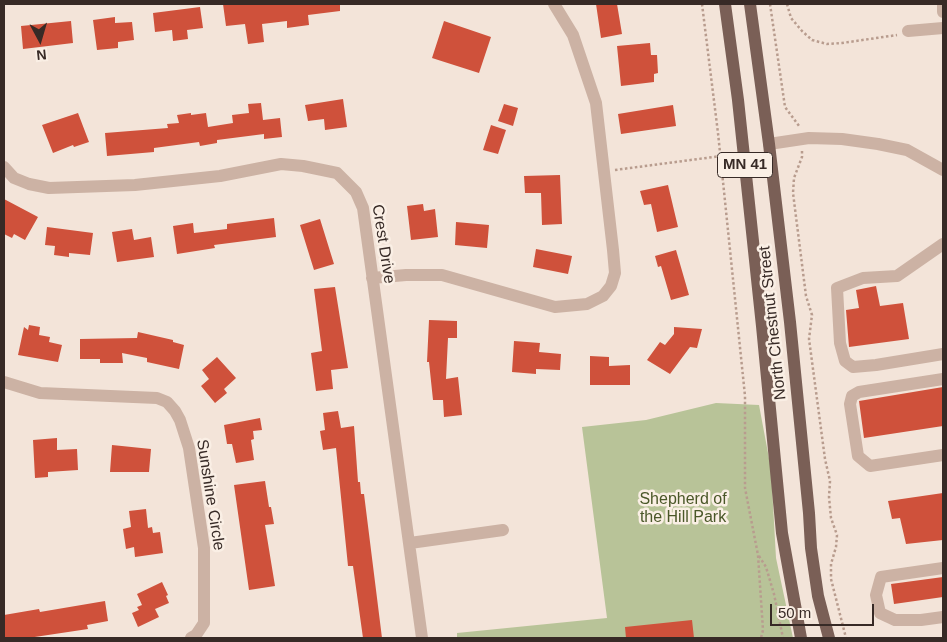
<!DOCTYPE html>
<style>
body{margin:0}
#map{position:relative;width:947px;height:642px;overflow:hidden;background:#f3e4d9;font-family:Arial,sans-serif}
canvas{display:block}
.frame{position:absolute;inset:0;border:5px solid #372a26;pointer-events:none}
.north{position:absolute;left:15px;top:15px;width:50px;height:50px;-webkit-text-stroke:4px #faefe5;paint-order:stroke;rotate:174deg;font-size:14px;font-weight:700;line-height:20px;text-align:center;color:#372a26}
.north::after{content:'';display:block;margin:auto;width:18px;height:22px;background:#372a26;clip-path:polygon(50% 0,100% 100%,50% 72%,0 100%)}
.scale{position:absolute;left:770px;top:604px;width:104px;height:22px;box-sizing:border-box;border:2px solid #372a26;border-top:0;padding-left:6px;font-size:15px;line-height:18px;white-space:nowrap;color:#372a26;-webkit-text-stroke:4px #faefe5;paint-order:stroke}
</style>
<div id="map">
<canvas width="947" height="642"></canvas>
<div class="frame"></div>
<div class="north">N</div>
<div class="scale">50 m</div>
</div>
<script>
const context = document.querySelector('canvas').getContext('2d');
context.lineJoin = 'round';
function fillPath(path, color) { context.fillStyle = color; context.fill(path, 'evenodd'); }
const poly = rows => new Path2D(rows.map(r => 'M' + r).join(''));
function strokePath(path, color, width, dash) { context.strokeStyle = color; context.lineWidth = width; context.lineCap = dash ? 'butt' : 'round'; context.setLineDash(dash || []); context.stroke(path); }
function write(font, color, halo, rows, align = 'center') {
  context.font = font + ' Arial,sans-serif'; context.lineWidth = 5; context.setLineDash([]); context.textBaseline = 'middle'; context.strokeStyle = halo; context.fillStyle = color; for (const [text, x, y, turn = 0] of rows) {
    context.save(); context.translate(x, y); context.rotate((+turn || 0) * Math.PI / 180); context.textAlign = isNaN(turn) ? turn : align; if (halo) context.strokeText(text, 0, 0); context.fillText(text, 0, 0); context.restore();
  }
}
const green = poly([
 [716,403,759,405,771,469,776,558,793,638,457,638,457,633,607,618,582,427,646,420]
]);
const building = poly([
 [223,4,340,4,340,11,308,15,309,25,287,28,287,21,262,24,264,42,248,44,245,24,226,26],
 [596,4,617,4,622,34,601,38],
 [200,7,203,28,187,30,188,39,173,41,172,30,155,32,153,13],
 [115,17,115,23,132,22,134,40,118,42,118,48,97,50,93,20],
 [71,21,73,43,23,49,21,26],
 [444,21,491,37,479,73,432,58],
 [650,43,651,55,657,55,658,73,654,74,654,82,621,86,617,46],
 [343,99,347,127,325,130,324,119,308,121,305,105],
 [261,103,263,120,280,118,282,137,264,139,264,134,217,140,217,143,200,146,199,142,154,148,154,152,107,156,105,133,168,128,167,124,179,123,177,115,191,113,191,115,206,113,208,127,233,123,232,115,249,113,248,104],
 [504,104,518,108,513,126,498,121],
 [673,105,676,126,621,134,618,114],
 [78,113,89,142,74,147,73,145,53,153,42,125],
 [491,125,506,130,498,154,483,150],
 [560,175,562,224,542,225,541,193,525,193,524,176],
 [668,185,678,227,657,232,651,204,644,205,640,191],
 [4,199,38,217,25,240,14,234,12,238,4,234],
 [423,204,424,211,435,209,438,237,411,240,407,206],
 [274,218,276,237,214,245,215,248,177,254,173,226,193,223,194,233,227,229,227,224],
 [320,219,334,264,314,270,300,225],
 [456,222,489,225,487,248,455,245],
 [47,227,93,233,90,255,69,253,69,257,54,255,55,246,45,245],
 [132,229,134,240,151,237,154,257,117,262,112,232],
 [536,249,572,256,568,274,533,267],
 [676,250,689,295,671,300,661,266,658,267,655,256],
 [876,286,880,306,903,303,909,339,849,347,846,310,859,308,856,290],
 [335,287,348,368,331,370,333,389,316,391,311,353,322,351,314,289],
 [429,320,457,321,457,338,448,338,446,379,458,377,462,415,444,417,443,400,433,400,429,362,427,362],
 [29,325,40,327,39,335,50,337,49,342,62,345,58,362,18,355,24,327,28,330],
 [674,327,702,329,697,348,690,347,670,374,647,360,660,342,665,345,674,334],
 [138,332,173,340,173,342,184,345,179,369,147,362,147,358,122,353,123,363,100,363,100,359,80,359,80,339,137,338],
 [514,341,540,343,539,352,561,354,560,370,536,369,536,374,512,372],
 [590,356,609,357,609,366,630,365,630,385,590,385],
 [217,357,236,378,224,389,227,393,215,403,201,386,209,379,202,370],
 [943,387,943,426,864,438,859,401],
 [338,411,341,428,354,426,358,482,360,482,361,494,364,494,382,638,363,638,353,566,348,566,336,448,323,450,320,431,325,430,323,413],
 [260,418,262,430,253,431,254,439,251,440,254,460,236,463,232,444,227,444,224,425],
 [57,438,57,450,77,449,78,470,48,472,48,477,35,478,33,440],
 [112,445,151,449,149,472,110,472],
 [265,481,269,507,271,507,274,524,265,525,275,586,249,590,234,485],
 [943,493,943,540,906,544,900,518,892,519,888,501],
 [146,509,148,528,152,527,153,533,160,532,163,553,135,557,134,547,126,549,123,529,131,527,129,511],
 [943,577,943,597,894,604,891,584],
 [162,582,168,595,166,596,169,603,155,609,159,617,138,627,132,613,139,610,137,607,142,605,137,594],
 [105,601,108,621,87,625,88,629,28,638,4,638,4,615,39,609,40,612],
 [692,620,694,638,626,638,625,627]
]);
const path = poly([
 [702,4,718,133,745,396,745,488,758,555,763,630,761,638],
 [770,4,785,107,799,126],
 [787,4,791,18,802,31,812,40,827,44,842,43,897,35],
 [802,151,802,157,794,178,793,193,806,296,812,315,809,339,825,459,830,481,829,497,831,518,837,535,836,547,831,564,831,579,846,638],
 [615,170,721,156],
 [759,556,766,567,774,594,783,638]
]);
const minor = poly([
 [943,4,943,12],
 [908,31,943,28],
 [769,144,809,138,842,139,878,144,907,150,943,170],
 [4,167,14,178,29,184,49,188,135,185,220,176,281,164,303,166,337,173,356,192,363,208,422,638],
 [943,244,897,276,863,278,837,288,840,343,845,361,853,367,876,365,943,354],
 [372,278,406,275,442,275,555,307,587,304,603,296,611,286,615,273,613,250,596,103,573,35,554,4],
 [943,379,859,392,852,396,850,404,858,456,870,466,943,455],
 [4,382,40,393,157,398,167,402,175,411,180,420,189,448,204,548,204,623,196,635,191,638],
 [410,543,503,530],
 [943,568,881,577,876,595,880,613,895,620,921,620,943,617]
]);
const major = poly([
 [725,4,738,100,762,326,782,533,801,638],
 [750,4,769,144,790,322,809,513,811,548,818,596,829,638]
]);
const shields = [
 [745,165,55]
];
const shieldNames = [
 ["MN 41",745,165]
];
const streetNames = [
 ["Crest Drive",383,244,81],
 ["North Chestnut Street",773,323,-96],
 ["Sunshine Circle",210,495,81]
];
const parkNames = [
 ["Shepherd of",683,500],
 ["the Hill Park",683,518]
];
fillPath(green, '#b8c398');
fillPath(building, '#cf513b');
strokePath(path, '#b89c8e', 2.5, [2.5, 2.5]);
strokePath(minor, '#ccb2a4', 12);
strokePath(major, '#7a5f56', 12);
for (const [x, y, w] of shields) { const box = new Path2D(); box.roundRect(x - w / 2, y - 12.5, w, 25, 4); context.fillStyle = '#faefe5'; context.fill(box); strokePath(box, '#372a26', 1); }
write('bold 15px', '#372a26', null, shieldNames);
write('16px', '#372a26', '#faefe5', streetNames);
write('16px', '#4a5728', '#faefe5', parkNames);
</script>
